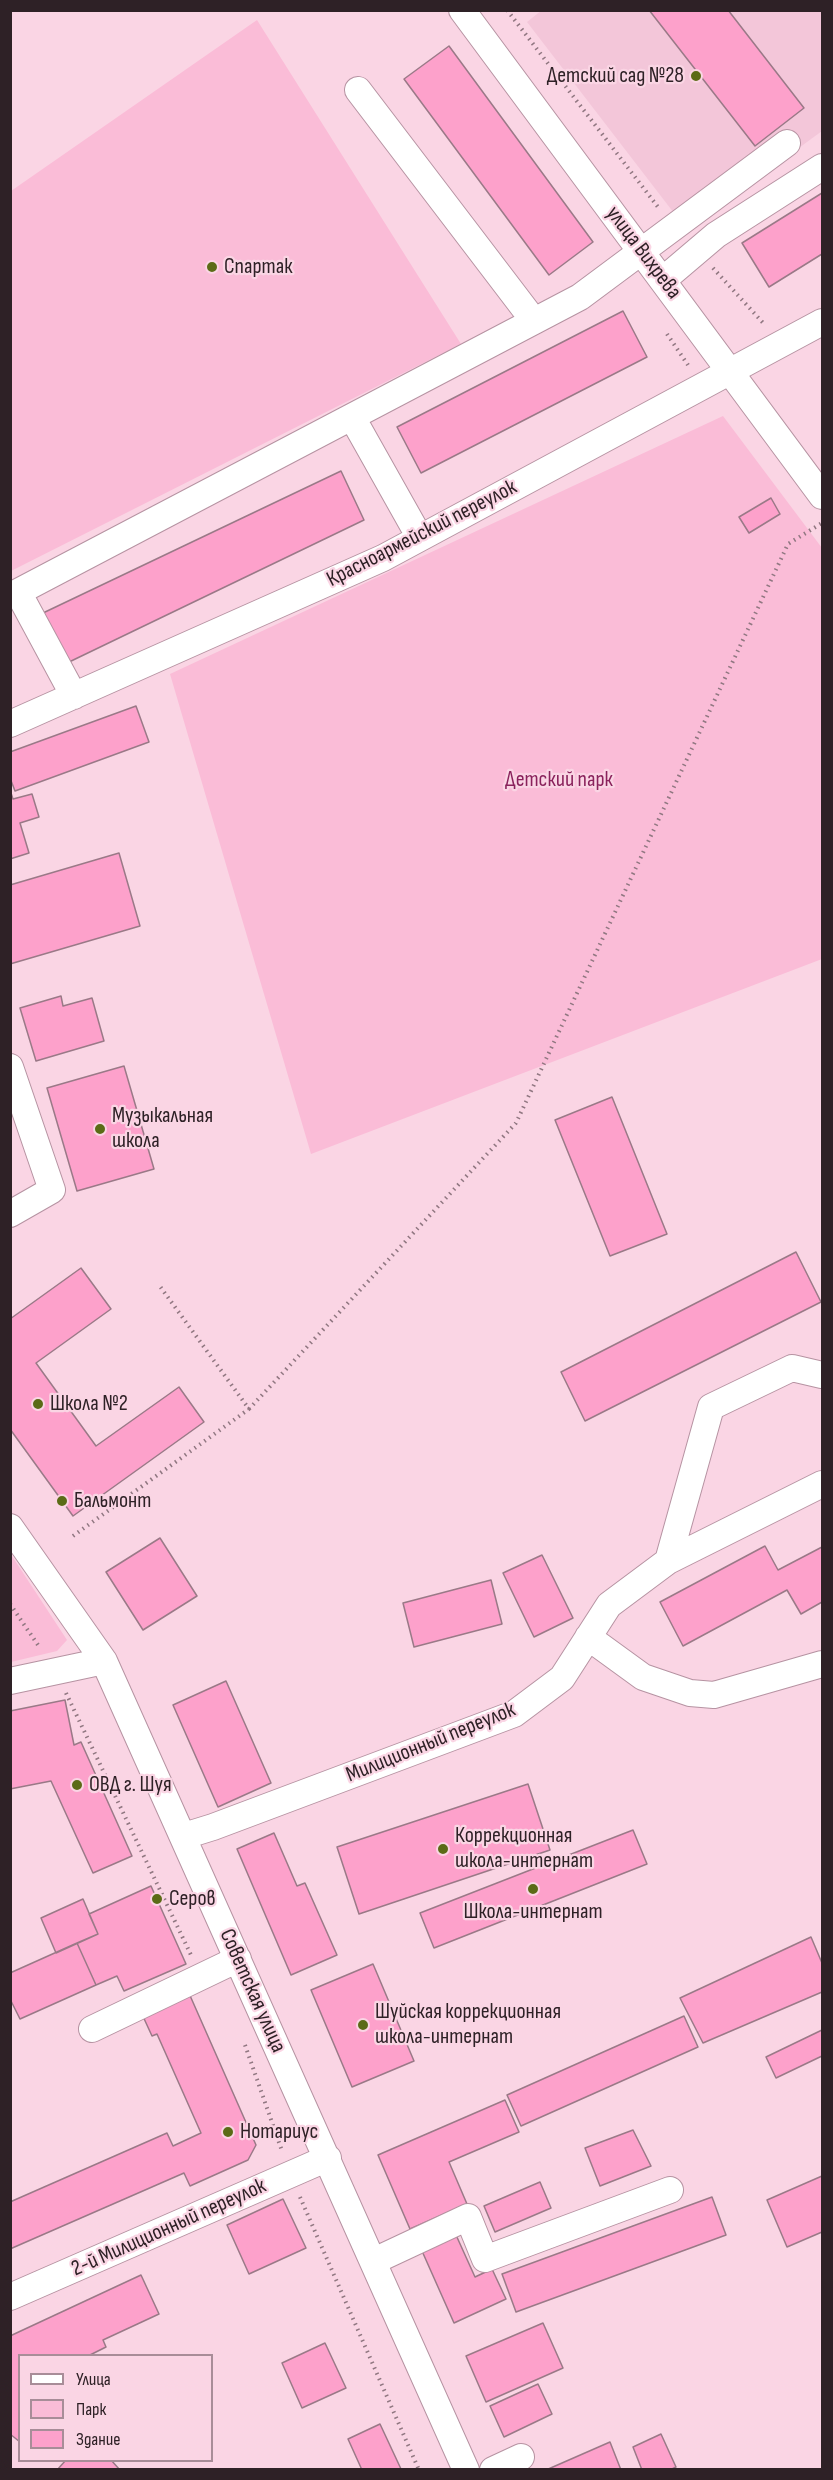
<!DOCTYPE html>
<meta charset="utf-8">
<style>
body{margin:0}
#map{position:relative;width:833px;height:2480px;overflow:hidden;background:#fad5e4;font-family:"Sofia Sans Condensed",sans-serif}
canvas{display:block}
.frame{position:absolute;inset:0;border:12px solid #2e2126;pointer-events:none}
.legend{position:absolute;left:18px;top:2354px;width:195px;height:108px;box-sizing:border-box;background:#fad5e4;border:2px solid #a88d98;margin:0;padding:8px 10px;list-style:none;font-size:18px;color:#2e2126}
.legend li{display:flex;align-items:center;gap:12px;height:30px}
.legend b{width:30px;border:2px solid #a88d98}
</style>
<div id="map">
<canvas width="833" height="2480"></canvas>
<div class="frame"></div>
<ul class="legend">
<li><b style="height:8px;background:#fff"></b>Улица</li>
<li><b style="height:16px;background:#fabcd7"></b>Парк</li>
<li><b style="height:16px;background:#fda1cb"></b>Здание</li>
</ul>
</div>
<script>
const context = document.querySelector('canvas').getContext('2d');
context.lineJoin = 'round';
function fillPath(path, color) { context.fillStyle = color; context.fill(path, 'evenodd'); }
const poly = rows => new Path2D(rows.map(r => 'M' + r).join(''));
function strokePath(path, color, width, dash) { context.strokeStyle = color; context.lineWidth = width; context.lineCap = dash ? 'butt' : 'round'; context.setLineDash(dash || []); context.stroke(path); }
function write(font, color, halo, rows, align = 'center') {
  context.font = font + ' "Sofia Sans Condensed",sans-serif'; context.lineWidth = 4.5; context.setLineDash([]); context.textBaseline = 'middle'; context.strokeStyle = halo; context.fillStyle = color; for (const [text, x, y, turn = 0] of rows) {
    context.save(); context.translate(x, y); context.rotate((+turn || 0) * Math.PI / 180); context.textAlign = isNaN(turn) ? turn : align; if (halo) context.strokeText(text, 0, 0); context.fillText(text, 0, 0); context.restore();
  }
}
const built = poly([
 [542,10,822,11,822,131,687,230,527,22]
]);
const green = poly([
 [257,20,461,344,11,571,11,191],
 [723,416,822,548,822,959,311,1154,170,674],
 [10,1553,67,1640,57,1651,11,1662]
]);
const building = poly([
 [649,10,728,10,804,108,755,146,649,10],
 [449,46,593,242,549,275,404,79,449,46],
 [822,193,822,254,769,287,742,243,822,193],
 [623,311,647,357,421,473,397,427,623,311],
 [341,471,364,520,67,663,43,613,341,471],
 [771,498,780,514,749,533,739,517,771,498],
 [136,706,149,742,15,791,10,778,10,752,136,706],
 [10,790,13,799,32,794,39,817,20,823,29,853,10,859,10,790],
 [119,853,140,926,10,964,10,885,119,853],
 [61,996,63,1006,92,998,104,1041,36,1061,20,1008,61,996],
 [124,1066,154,1169,77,1191,47,1088,124,1066],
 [612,1097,667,1234,610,1256,555,1120,612,1097],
 [796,1252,821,1302,585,1421,561,1372,796,1252],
 [81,1268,111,1309,36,1363,96,1446,179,1387,204,1422,73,1516,10,1429,10,1319,81,1268],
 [160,1538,197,1596,143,1630,106,1572,160,1538],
 [765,1546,778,1570,822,1547,822,1602,801,1614,787,1590,683,1646,660,1602,765,1546],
 [542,1555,573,1618,534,1637,503,1573,542,1555],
 [491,1580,502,1624,414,1647,403,1603,491,1580],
 [226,1681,271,1783,218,1807,173,1705,226,1681],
 [65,1700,74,1745,81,1742,132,1856,93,1873,51,1781,10,1789,10,1711,65,1700],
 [528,1784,550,1850,359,1914,337,1847,528,1784],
 [633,1830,647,1864,434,1948,420,1913,633,1830],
 [274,1833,297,1886,305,1883,337,1955,291,1975,237,1849,274,1833],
 [151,1886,186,1964,124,1991,117,1976,96,1985,77,1943,98,1934,89,1914,151,1886],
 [83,1899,98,1934,56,1953,41,1918,83,1899],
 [811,1937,822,1963,822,1992,703,2043,680,1998,811,1937],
 [77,1943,96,1985,20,2019,10,1999,10,1973,77,1943],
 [373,1964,414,2061,352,2087,311,1990,373,1964],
 [188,1991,256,2145,248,2160,190,2186,184,2173,10,2249,10,2202,167,2133,173,2146,201,2133,157,2034,152,2036,141,2012,188,1991],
 [684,2016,698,2047,521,2126,507,2095,684,2016],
 [822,2030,822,2056,776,2078,766,2057,822,2030],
 [505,2100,519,2132,449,2162,467,2204,410,2229,378,2155,505,2100],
 [633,2130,651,2166,600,2186,585,2148,633,2130],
 [822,2176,822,2232,787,2247,767,2200,822,2176],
 [540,2182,551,2208,495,2232,484,2206,540,2182],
 [712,2197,726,2235,516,2312,502,2274,712,2197],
 [283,2199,306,2248,249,2274,227,2225,283,2199],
 [456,2235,475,2277,492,2269,506,2299,454,2323,422,2251,456,2235],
 [141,2275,159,2314,103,2340,106,2347,88,2356,20,2356,20,2442,10,2434,10,2336,141,2275],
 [543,2323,563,2368,486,2402,466,2356,543,2323],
 [325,2343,346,2388,302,2408,282,2363,325,2343],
 [538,2384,552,2414,504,2437,490,2406,538,2384],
 [380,2424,401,2469,362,2470,348,2439,380,2424],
 [661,2434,676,2467,670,2470,642,2470,633,2447,661,2434],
 [610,2442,621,2470,546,2470,610,2442],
 [66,2460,111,2460,120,2470,57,2470,66,2460]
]);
const path = poly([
 [507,10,658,207],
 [713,268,765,325],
 [667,334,688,365],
 [249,1409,516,1123,788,544,822,523],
 [73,1536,249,1409,159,1285],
 [10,1604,40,1648],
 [66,1693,191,1955],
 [245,2045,282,2151],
 [300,2197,419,2470]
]);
const minor = poly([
 [462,10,822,496],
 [358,90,534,321],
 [663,280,716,235,822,167],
 [352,417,420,538],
 [74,696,18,592,580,297,787,143],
 [10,724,383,558,822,322],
 [10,1067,52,1190,10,1214],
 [10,1527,104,1661,466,2470],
 [668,1561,711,1407,792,1368,822,1375],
 [588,1637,643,1677,690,1693,714,1695,822,1664],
 [10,1681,104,1661],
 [184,1836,213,1827,514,1714,562,1678,609,1605,668,1561,822,1484],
 [92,2029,238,1959],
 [374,2261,468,2217,485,2259,670,2190],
 [10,2297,328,2158],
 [493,2470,521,2457]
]);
const markers = [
 [696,76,6,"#5b6b16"],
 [212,267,6,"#5b6b16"],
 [100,1129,6,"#5b6b16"],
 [38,1404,6,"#5b6b16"],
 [62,1501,6,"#5b6b16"],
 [77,1785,6,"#5b6b16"],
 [443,1849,6,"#5b6b16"],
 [533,1889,6,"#5b6b16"],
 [157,1899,6,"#5b6b16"],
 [363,2025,6,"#5b6b16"],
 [228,2132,6,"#5b6b16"]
];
const poiNames = [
 ["Детский сад №28",684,76,"right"],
 ["Спартак",224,267],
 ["Музыкальная",112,1116],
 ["школа",112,1141],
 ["Школа №2",50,1404],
 ["Бальмонт",74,1501],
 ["ОВД г. Шуя",89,1785],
 ["Коррекционная",455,1836],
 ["школа-интернат",455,1861],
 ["Серов",169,1899],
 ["Школа-интернат",533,1912,"center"],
 ["Шуйская коррекционная",375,2012],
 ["школа-интернат",375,2037],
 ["Нотариус",240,2132]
];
const streetNames = [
 ["улица Вихрева",643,253,53],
 ["Красноармейский переулок",422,534,-27],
 ["Милиционный переулок",431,1743,-22],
 ["Советская улица",252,1991,66],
 ["2-й Милиционный переулок",169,2228,-24]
];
const parkNames = [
 ["Детский парк",559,780]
];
fillPath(built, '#f3c6d9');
fillPath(green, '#fabcd7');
fillPath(building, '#fda1cb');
strokePath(building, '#9a7987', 1.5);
strokePath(minor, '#b693a2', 28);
strokePath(path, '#907781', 4, [1.5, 4.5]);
strokePath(minor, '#fff', 26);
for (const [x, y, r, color] of markers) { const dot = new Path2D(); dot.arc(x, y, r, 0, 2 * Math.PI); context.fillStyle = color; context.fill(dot); strokePath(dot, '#fad5e4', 2); }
write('22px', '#2e2126', '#fad5e4', poiNames, 'left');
write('22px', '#2e2126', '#fad5e4', streetNames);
write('22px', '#8a225c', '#fad5e4', parkNames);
</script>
